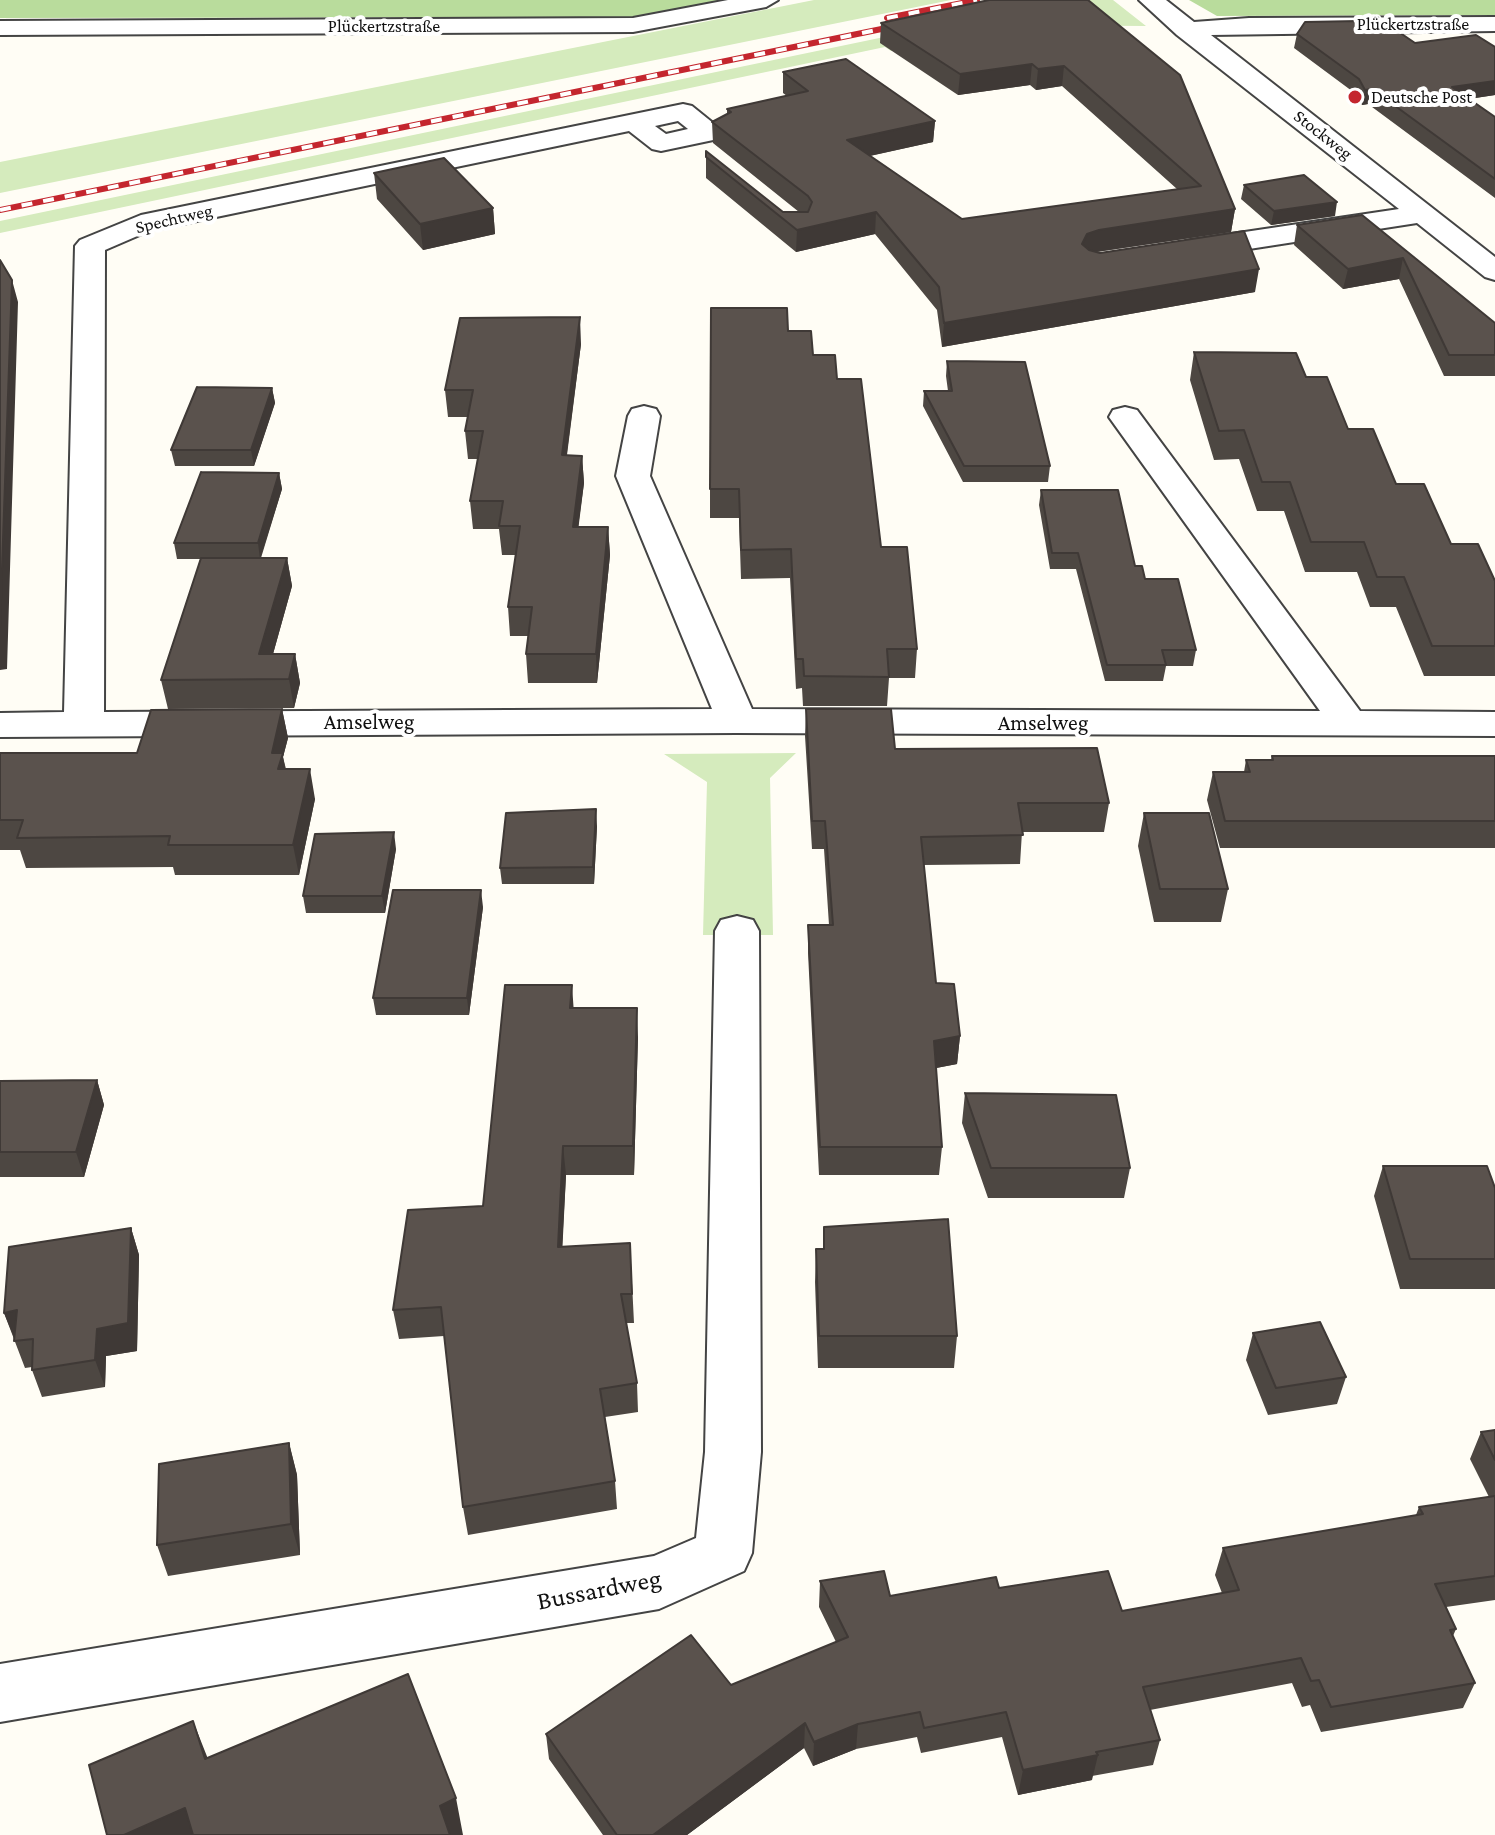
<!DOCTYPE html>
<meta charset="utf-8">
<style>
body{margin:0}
canvas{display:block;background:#fffdf5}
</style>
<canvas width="1495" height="1835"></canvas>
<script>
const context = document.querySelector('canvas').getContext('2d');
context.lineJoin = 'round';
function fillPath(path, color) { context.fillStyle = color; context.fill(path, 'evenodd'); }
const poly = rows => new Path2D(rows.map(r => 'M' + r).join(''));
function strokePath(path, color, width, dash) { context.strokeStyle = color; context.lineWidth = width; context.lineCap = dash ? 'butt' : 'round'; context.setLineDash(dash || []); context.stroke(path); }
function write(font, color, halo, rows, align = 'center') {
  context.font = font + ' "Crimson Pro",serif'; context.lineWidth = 8; context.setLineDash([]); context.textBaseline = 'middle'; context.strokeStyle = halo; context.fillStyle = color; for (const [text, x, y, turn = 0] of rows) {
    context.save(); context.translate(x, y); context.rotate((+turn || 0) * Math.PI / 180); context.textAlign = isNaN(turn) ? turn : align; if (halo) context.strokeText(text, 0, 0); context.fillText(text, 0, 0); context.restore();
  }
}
const green = poly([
 [814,0,951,0,0,193,0,162],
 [1062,0,1113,0,1146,26,991,25,925,44,891,51,885,47,0,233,0,221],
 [796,753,770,778,773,935,703,935,707,782,664,754]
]);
const forest = poly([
 [0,0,733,0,646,17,0,18],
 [1189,0,1495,0,1495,15,1217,16]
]);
const minor = poly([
 [728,0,778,0,766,7,633,32,0,35,0,21,633,18,728,0],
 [1139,0,1166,0,1194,22,1249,18,1495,17,1495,31,1211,35,1495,257,1495,280,1485,277,1417,223,1191,258,1181,255,1176,249,1181,243,1191,240,1399,209,1177,35,1139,0],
 [683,104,692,106,718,127,722,133,718,139,661,151,652,149,629,131,149,231,105,250,104,712,712,709,616,476,628,416,632,409,644,406,656,409,660,416,650,476,752,709,1320,711,1109,417,1113,410,1125,407,1137,410,1360,711,1495,712,1495,736,737,733,0,737,0,713,64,712,75,246,80,240,141,215,683,104],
 [678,121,688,129,666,134,655,126,678,121],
 [737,916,753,920,759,931,761,1452,752,1553,744,1571,659,1609,0,1722,0,1664,654,1556,696,1538,705,1452,715,931,721,920,737,916]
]);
const rail = poly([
 [887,18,977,0],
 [0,210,901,25]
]);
const wall = poly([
 [989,0,1235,209,1231,232,1096,252,1255,292,942,347,937,310,875,234,796,252,706,178,706,151,783,212,799,212,713,143,712,122,727,114,727,109,787,96,783,93,783,72,935,121,933,142,870,156,962,219,1177,189,1062,86,1036,90,1030,85,958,95,880,43,881,23],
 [1372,31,1415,43,1495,47,1495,95,1469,99,1495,117,1495,198,1368,104,1362,105,1356,94,1294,48,1297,34],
 [374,173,493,208,495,234,423,250,377,199],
 [1244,185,1335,216,1271,225,1241,199],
 [1362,215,1495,323,1495,376,1444,376,1399,279,1343,289,1294,245,1297,225],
 [788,331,837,379,881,547,917,649,915,678,889,678,887,706,803,706,802,688,796,689,790,578,741,579,739,518,710,518,710,489],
 [581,344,567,455,582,456,584,483,578,527,608,527,610,555,597,683,528,683,526,654,528,636,510,636,508,607,516,555,502,555,499,529,473,529,470,501,478,459,468,459,465,431,468,417,448,417,445,390],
 [1194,352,1306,377,1348,429,1451,544,1495,581,1495,676,1424,676,1396,607,1370,607,1357,572,1305,572,1284,511,1257,511,1239,459,1214,460,1190,380],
 [947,361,1050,466,1048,482,963,482,923,406,924,391,948,391,946,376],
 [272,388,275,403,254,466,175,466,171,450],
 [279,473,282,489,261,558,287,558,292,586,273,654,295,654,300,683,294,708,168,709,161,680,201,559,177,559,174,543],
 [1041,490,1135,566,1196,650,1193,666,1166,666,1163,681,1105,681,1076,569,1050,569,1039,505],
 [282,709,288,738,283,757,286,769,315,799,299,875,175,875,173,867,26,868,20,850,0,850,0,753,137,753],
 [806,709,895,749,1109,803,1104,832,1022,832,1020,864,923,865,936,983,960,1036,957,1064,936,1068,942,1147,939,1175,819,1175,808,953,808,925,829,925,824,849,812,849,805,736],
 [1272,756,1495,756,1495,848,1220,848,1207,800,1213,772,1244,772,1246,760,1271,760],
 [1144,813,1228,889,1221,922,1154,922,1138,846],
 [597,826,594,884,502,884,500,868],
 [396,849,385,913,306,913,303,896],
 [483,907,469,1015,376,1015,373,998],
 [574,1008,638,1037,634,1175,566,1175,562,1247,630,1243,634,1323,626,1323,637,1383,638,1412,605,1417,615,1481,617,1509,468,1535,463,1507,444,1336,399,1339,393,1310,483,1206],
 [97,1080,104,1105,84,1177,0,1177,0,1081],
 [965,1093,1130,1168,1124,1198,988,1198,962,1123],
 [1383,1166,1495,1188,1495,1289,1400,1289,1374,1196],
 [824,1227,957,1336,954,1368,818,1368,815,1282,816,1249,823,1249],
 [131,1228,139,1255,137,1351,106,1356,105,1387,42,1397,32,1370,32,1367,25,1368,4,1313],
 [1253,1333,1346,1377,1337,1404,1268,1415,1246,1360],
 [1495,1430,1495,1600,1446,1607,1456,1629,1453,1636,1475,1683,1463,1708,1321,1732,1310,1705,1302,1707,1292,1683,1150,1710,1160,1740,1153,1765,1092,1776,1092,1780,1018,1795,1002,1737,921,1753,917,1737,856,1749,813,1766,804,1748,687,1835,603,1835,549,1759,546,1734,731,1685,836,1642,819,1607,820,1581,890,1596,999,1588,1122,1611,1222,1593,1215,1575,1223,1548,1416,1515,1419,1507,1489,1497,1470,1459,1481,1432],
 [289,1443,297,1475,300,1555,168,1576,157,1545]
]);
const shadedWall = poly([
 [1032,64,1030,85,958,95,960,74],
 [1064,66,1062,86,1036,90,1038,69],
 [1495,81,1495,95,1448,102,1452,87],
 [1372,89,1368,104,1362,105,1365,90],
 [935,121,933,142,846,161,847,140],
 [1337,202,1335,216,1271,225,1274,211],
 [493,208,495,234,423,250,420,224],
 [1235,209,1231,232,1096,252,1085,256,1082,244,1087,234,1099,230],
 [876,212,875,234,796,252,797,230],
 [1403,258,1399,279,1343,289,1348,269],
 [1259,269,1255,292,942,347,944,323],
 [12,280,18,302,7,669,0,670,0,627],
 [580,317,581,344,563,483,562,455],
 [272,388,275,403,254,466,251,450],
 [582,456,584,483,575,555,573,527],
 [279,473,282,489,260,559,258,543],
 [608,527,610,555,597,683,596,654],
 [287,558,292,586,266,679,259,654],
 [295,654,300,683,294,708,289,679],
 [282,709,288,738,283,757,288,783,284,799,272,753],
 [310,769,315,799,299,875,293,845],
 [596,809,597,826,594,884,593,867],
 [394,832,396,849,385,913,382,896],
 [481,890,483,907,469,1015,467,998],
 [572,985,574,1014,570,1008],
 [637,1008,638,1037,634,1175,633,1146],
 [960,1036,957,1064,931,1069,934,1041],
 [97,1080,104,1105,84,1177,76,1152],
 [563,1146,566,1175,561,1276,558,1247],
 [131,1228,139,1255,137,1351,106,1356,105,1387,95,1360,97,1329],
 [17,1310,15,1340,4,1313],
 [289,1443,297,1475,300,1555,291,1524],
 [193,1721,208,1759,205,1759],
 [805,1723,804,1748,687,1835,653,1835],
 [858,1724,856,1749,813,1766,814,1742],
 [1098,1755,1092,1780,1018,1795,1023,1770],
 [456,1798,463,1835,446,1835,440,1806],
 [185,1808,196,1835,124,1835]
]);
const building = poly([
 [989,0,1088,0,1180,75,1235,209,1099,230,1087,234,1082,244,1089,250,1100,253,1244,231,1259,269,944,323,939,287,876,212,797,230,706,157,706,151,783,212,808,212,812,202,808,196,712,122,731,112,727,109,808,91,783,72,846,59,935,121,847,140,962,219,1201,186,1064,66,1038,69,1032,64,960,74,881,23,989,0],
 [1359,21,1372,31,1393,28,1415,43,1476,35,1495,47,1495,81,1452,87,1495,117,1495,179,1372,89,1365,90,1359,79,1297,34,1305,22,1359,21],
 [444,158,493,208,420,224,374,173,444,158],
 [1304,175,1337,202,1274,211,1244,185,1304,175],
 [1362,215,1495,323,1495,355,1449,355,1403,258,1348,269,1297,225,1362,215],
 [0,260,12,280,0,627,0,260],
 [711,308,787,308,788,331,811,331,813,355,835,355,837,379,861,379,881,547,907,547,917,649,887,649,889,677,804,676,803,659,796,659,791,549,741,550,739,489,710,489,711,308],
 [580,317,562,455,582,456,573,527,608,527,596,654,526,654,532,607,508,607,520,526,499,526,503,501,470,501,483,431,465,431,473,390,445,390,460,318,580,317],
 [1194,352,1296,353,1306,377,1327,377,1348,429,1373,429,1396,484,1424,484,1451,544,1478,544,1495,581,1495,646,1432,646,1404,577,1377,577,1364,542,1311,542,1290,482,1262,482,1244,430,1219,431,1194,352],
 [947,361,1025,362,1050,466,964,466,924,391,952,391,947,361],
 [197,387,272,388,251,450,171,450,197,387],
 [201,472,279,473,258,543,174,543,201,472],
 [1041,490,1118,490,1135,566,1142,566,1145,579,1178,579,1196,650,1162,650,1166,665,1107,665,1078,553,1052,553,1041,490],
 [201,558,287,558,259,654,295,654,289,679,161,680,201,558],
 [282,709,272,753,283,753,278,769,310,769,293,845,168,845,170,836,17,838,23,820,0,820,0,753,137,753,151,710,282,709],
 [806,709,891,709,895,749,1097,748,1109,803,1018,803,1023,835,921,837,936,983,954,984,960,1036,934,1041,942,1147,820,1147,808,925,833,925,825,821,812,821,806,709],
 [1272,756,1495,756,1495,821,1225,821,1213,772,1250,772,1246,760,1273,760,1272,756],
 [596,809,593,867,500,868,506,813,596,809],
 [1144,813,1209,813,1228,889,1160,889,1144,813],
 [394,832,382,896,303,896,315,834,394,832],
 [393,890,481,890,467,998,373,998,393,890],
 [505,985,572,985,570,1008,637,1008,633,1146,563,1146,558,1247,630,1243,632,1294,621,1294,637,1383,600,1389,615,1481,463,1507,441,1307,393,1310,408,1210,483,1206,505,985],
 [97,1080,76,1152,0,1152,0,1081,97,1080],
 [965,1093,1116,1095,1130,1168,991,1168,965,1093],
 [1383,1166,1487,1166,1495,1188,1495,1259,1410,1259,1383,1166],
 [948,1219,957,1336,819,1336,816,1249,824,1249,824,1227,948,1219],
 [131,1228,128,1323,97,1329,95,1360,32,1370,33,1339,14,1341,17,1310,4,1313,9,1247,131,1228],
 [1320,1322,1346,1377,1276,1388,1253,1333,1320,1322],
 [1495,1430,1495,1460,1481,1432,1495,1430],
 [289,1443,291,1524,157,1545,159,1464,289,1443],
 [1495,1496,1495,1576,1435,1584,1456,1629,1450,1630,1475,1683,1331,1707,1319,1680,1311,1681,1301,1658,1143,1687,1160,1740,1096,1752,1098,1755,1023,1770,1006,1712,924,1728,920,1712,858,1724,814,1742,805,1723,653,1835,617,1835,546,1734,691,1635,731,1685,848,1637,820,1581,884,1571,890,1596,996,1577,999,1588,1108,1571,1122,1611,1239,1590,1223,1548,1423,1514,1419,1507,1495,1496],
 [408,1674,456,1798,440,1806,450,1835,193,1835,185,1808,124,1835,107,1835,89,1765,193,1721,205,1759,408,1674]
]);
const markers = [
 [1355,97,8,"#c4262e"]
];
const farStreetnames = [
 ["Plückertzstraße",1413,24],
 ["Plückertzstraße",384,26],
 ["Stockweg",1323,135,38],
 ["Spechtweg",174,219,-13]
];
const farPoinames = [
 ["Deutsche Post",1371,97]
];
const streetNames = [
 ["Amselweg",369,722],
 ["Amselweg",1043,723]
];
const nearStreetnames = [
 ["Bussardweg",599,1590,-11]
];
fillPath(green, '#d5ebbd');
fillPath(forest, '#b9dc9c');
strokePath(minor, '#444', 4);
fillPath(minor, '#fff');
strokePath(rail, '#c4262e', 6);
strokePath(rail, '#fff', 4, [11]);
fillPath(wall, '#4d4742');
fillPath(shadedWall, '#3f3936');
fillPath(building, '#5a524d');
strokePath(building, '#3f3936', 2);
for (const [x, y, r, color] of markers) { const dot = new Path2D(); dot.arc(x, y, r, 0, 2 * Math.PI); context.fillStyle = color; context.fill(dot); strokePath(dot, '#fff', 3); }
write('18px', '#111', '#fff', farStreetnames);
write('18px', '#111', '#fff', farPoinames, 'left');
write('22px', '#111', '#fff', streetNames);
write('26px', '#111', '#fff', nearStreetnames);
</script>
